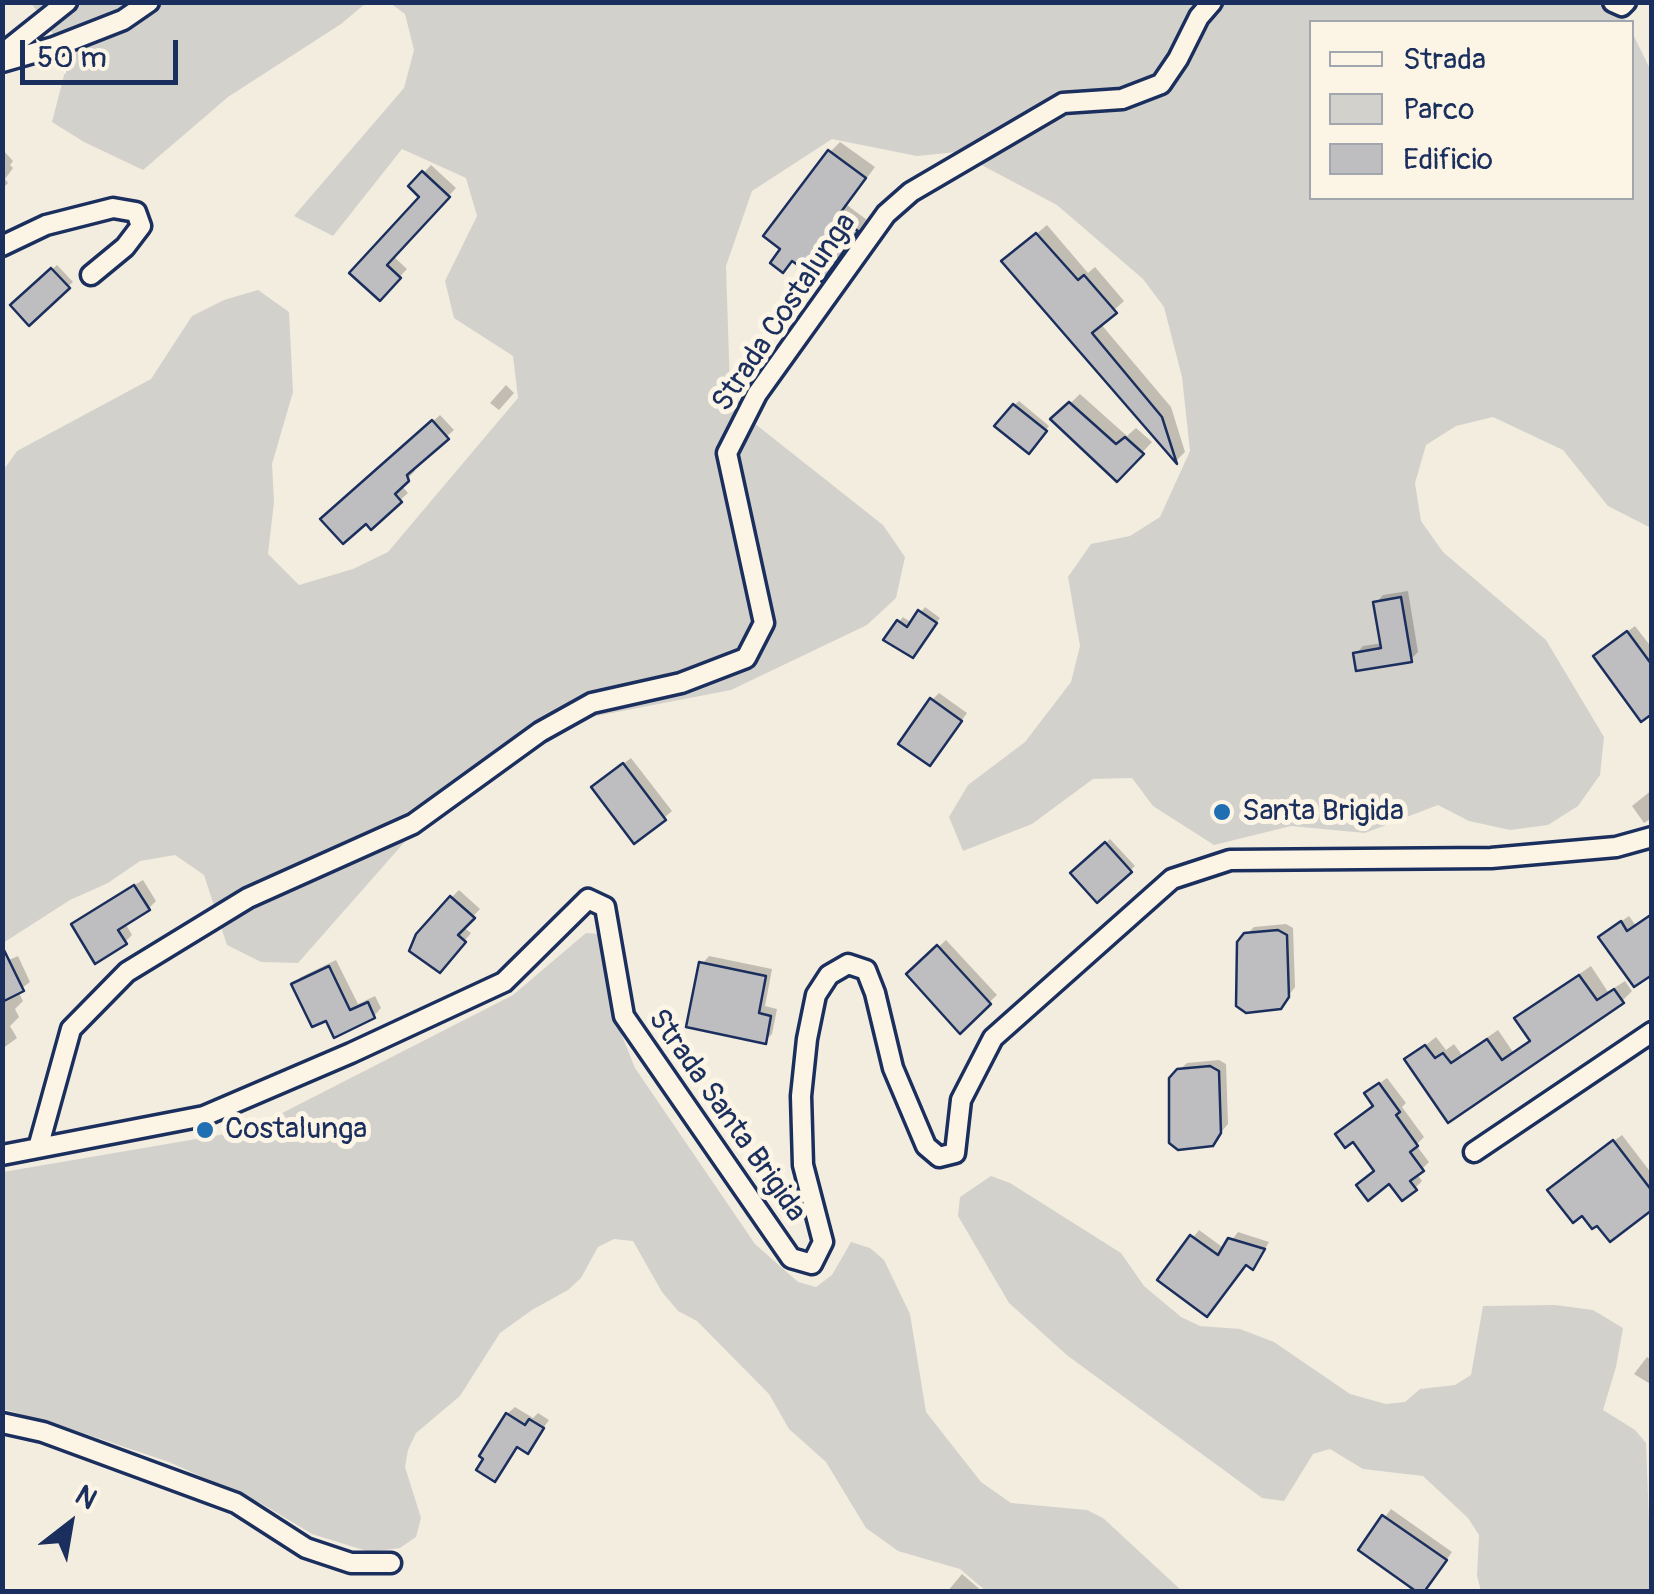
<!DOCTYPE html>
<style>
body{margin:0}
#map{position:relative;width:1654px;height:1594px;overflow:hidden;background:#f3ede0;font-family:Pangolin,sans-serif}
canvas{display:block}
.frame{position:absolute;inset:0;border:5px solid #1b2f5e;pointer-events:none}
.legend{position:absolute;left:1309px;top:20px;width:325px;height:180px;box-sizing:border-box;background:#fcf5e5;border:2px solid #a2a6af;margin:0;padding:12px 18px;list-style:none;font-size:30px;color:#1b2f5e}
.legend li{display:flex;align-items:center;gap:20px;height:50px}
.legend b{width:50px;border:2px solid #a2a6af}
.north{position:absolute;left:20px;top:1474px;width:100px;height:100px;-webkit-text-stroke:8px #fcf5e5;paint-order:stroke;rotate:31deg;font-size:28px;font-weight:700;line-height:40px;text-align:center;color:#1b2f5e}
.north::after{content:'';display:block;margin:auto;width:35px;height:45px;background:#1b2f5e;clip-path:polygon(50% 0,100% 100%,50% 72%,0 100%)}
.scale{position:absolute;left:20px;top:40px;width:158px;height:45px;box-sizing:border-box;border:5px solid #1b2f5e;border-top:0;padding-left:12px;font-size:30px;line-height:35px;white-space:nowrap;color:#1b2f5e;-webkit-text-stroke:8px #fcf5e5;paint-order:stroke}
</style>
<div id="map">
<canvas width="1654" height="1594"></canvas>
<div class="frame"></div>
<ul class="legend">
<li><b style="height:12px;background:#fcf5e5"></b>Strada</li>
<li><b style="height:28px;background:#d3d1cc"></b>Parco</li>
<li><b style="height:28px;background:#bebec0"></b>Edificio</li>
</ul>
<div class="north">N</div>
<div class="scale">50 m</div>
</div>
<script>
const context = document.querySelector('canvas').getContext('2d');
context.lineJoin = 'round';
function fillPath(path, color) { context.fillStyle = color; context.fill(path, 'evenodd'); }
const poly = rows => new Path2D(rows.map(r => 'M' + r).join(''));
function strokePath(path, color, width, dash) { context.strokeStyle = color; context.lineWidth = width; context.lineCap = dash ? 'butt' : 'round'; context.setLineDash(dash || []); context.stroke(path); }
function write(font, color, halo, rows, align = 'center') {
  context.font = font + ' Pangolin,sans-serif'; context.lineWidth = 10; context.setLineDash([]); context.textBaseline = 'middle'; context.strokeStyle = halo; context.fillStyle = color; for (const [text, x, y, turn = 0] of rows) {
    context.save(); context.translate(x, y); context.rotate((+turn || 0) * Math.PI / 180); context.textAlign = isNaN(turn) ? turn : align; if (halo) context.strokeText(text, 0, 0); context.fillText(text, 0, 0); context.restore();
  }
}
const green = poly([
 [31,3,366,3,341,24,228,97,143,170,84,142,52,122,69,56],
 [390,3,1636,3,1625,19,1626,22,1312,22,1312,198,1632,198,1632,32,1651,71,1651,528,1608,506,1563,450,1493,417,1456,426,1426,445,1415,483,1421,521,1443,552,1546,640,1604,737,1600,775,1578,806,1548,825,1510,830,1469,821,1438,805,1365,833,1291,826,1214,845,1153,806,1132,778,1093,779,1032,824,963,851,949,817,968,785,1025,742,1071,682,1080,646,1068,577,1091,544,1130,536,1160,517,1190,451,1182,377,1164,307,1143,279,1057,205,957,152,917,156,832,139,752,191,726,266,730,389,754,423,883,525,905,557,896,598,867,625,731,690,586,718,424,820,298,963,261,962,227,945,204,875,175,855,140,861,108,883,70,900,3,943,2,472,17,451,151,379,192,316,224,300,258,290,289,312,293,392,272,464,274,502,268,554,299,585,353,569,388,552,518,398,513,356,454,318,445,281,477,216,466,178,402,149,333,236,294,216,404,88,414,50,405,14],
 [586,933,600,934,610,985,609,1003,635,1068,755,1244,798,1282,816,1287,832,1275,851,1242,870,1248,884,1260,910,1314,926,1412,981,1482,1011,1503,1087,1510,1103,1518,1182,1591,986,1591,960,1569,898,1551,866,1528,826,1462,789,1429,769,1394,697,1321,678,1311,662,1292,633,1241,614,1239,598,1247,581,1278,568,1290,532,1310,500,1333,460,1396,416,1433,408,1450,405,1467,421,1518,416,1537,400,1548,370,1552,312,1534,262,1504,169,1462,62,1426,3,1409,3,1172,249,1130,513,995],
 [991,1176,1010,1183,1121,1253,1144,1286,1181,1317,1200,1326,1240,1329,1274,1342,1350,1394,1386,1404,1405,1402,1420,1389,1455,1385,1471,1375,1483,1306,1555,1305,1593,1310,1623,1328,1616,1367,1603,1410,1635,1430,1646,1443,1649,1522,1652,1525,1651,1591,1481,1591,1477,1576,1479,1535,1468,1518,1423,1476,1363,1469,1330,1449,1313,1454,1284,1501,1262,1498,1068,1356,1009,1303,958,1216,960,1197]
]);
const shadow = poly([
 [840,142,875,167,847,205,867,220,831,269,821,279,784,249,830,152],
 [2,149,13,161,10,165,13,168,5,179,8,183,2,189],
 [431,165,456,188,393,256,407,269,380,298,353,273,423,197,411,186],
 [1047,225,1088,273,1095,267,1124,301,1100,323,1171,407,1185,452,1177,460,1004,261],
 [57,265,73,282,29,322,14,305],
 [506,385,514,393,499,410,490,403],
 [1080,394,1127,436,1136,428,1152,442,1117,479,1054,419],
 [1019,401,1049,426,1033,446,1014,405],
 [440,415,454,430,414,466,415,471,401,485,408,493,371,526,366,520,331,512],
 [1408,591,1418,652,1411,659,1356,654,1363,646,1383,643,1376,603,1383,595],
 [925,607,940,618,917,650,899,622,903,617,912,623],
 [1635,626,1652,648,1652,711,1604,649],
 [939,693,967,713,937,756,932,700],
 [631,758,672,811,664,818,601,780],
 [1652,790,1652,818,1644,823,1632,806],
 [1110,839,1135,866,1098,900,1074,873],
 [143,880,156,901,149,908,125,923,132,935,125,942,74,925,81,917],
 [459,890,480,909,463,927,471,933,447,962,451,898],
 [1629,916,1636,926,1652,972,1609,930],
 [1286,924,1293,928,1295,987,1280,1007,1246,935,1254,927],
 [946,940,997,995,960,1030,909,975],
 [18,956,30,982,18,991,23,1001,15,1009,19,1017,10,1026,17,1038,2,1049,2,963],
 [709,956,772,969,765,1006,777,1009,772,1034,765,1041,702,964],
 [336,960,358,1004,375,996,381,1008,374,1016,327,1017,294,984,301,977],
 [1591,966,1608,992,1625,981,1632,991,1622,1001,1449,1120,1407,1060,1436,1037,1446,1050,1454,1044,1462,1055,1498,1030,1513,1052,1532,1039,1518,1019,1528,1009],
 [1219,1060,1226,1064,1228,1124,1212,1143,1178,1071,1187,1063],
 [1387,1078,1406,1103,1402,1107,1424,1137,1416,1145,1429,1162,1417,1174,1422,1181,1415,1188,1377,1170,1374,1087],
 [1622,1135,1652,1174,1652,1207,1558,1183],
 [1199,1230,1225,1249,1238,1232,1269,1242,1259,1260,1253,1267,1246,1263,1160,1279],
 [1647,1357,1652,1360,1652,1385,1634,1374],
 [515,1407,533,1418,538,1413,549,1420,527,1451,518,1445,502,1472,494,1479,507,1414],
 [1391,1509,1452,1552,1429,1585,1361,1549],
 [962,1574,983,1592,947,1592]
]);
const building = poly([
 [828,150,866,178,838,216,858,231,822,282,792,261,783,273,770,263,780,249,763,236,828,150],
 [422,171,450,197,387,265,401,278,380,301,349,273,419,197,408,186,422,171],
 [1036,233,1078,280,1084,275,1117,313,1092,333,1162,417,1177,464,1001,261,1036,233],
 [51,268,70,288,29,326,10,305,51,268],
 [1069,402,1116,444,1125,437,1144,454,1117,482,1050,419,1069,402],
 [1013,404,1047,431,1029,454,994,426,1013,404],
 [432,420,449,439,407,475,409,481,395,494,402,502,371,530,366,524,343,544,320,519,432,420],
 [1401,597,1412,662,1356,671,1353,653,1381,648,1373,602,1401,597],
 [918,610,937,623,913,658,883,640,897,620,907,627,918,610],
 [1627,631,1652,665,1652,714,1641,722,1593,656,1627,631],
 [930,698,962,721,930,766,898,744,930,698],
 [623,763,666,820,634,844,591,787,623,763],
 [1105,842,1132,872,1097,903,1070,873,1105,842],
 [134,885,150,910,118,930,127,944,95,964,71,924,134,885],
 [450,896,475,918,458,935,466,942,440,973,409,951,416,934,450,896],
 [1652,914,1652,975,1634,987,1598,937,1621,921,1627,931,1652,914],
 [1278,930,1287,935,1289,997,1281,1009,1246,1013,1236,1006,1237,942,1244,933,1278,930],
 [937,945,991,1004,960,1034,906,974,937,945],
 [2,946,24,991,2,1002,2,946],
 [699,962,766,976,759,1013,771,1016,766,1044,686,1027,699,962],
 [329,966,350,1010,368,1002,375,1018,334,1038,326,1021,312,1027,291,984,329,966],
 [1579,975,1597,1000,1614,989,1624,1003,1448,1123,1404,1059,1425,1045,1435,1058,1443,1053,1451,1063,1487,1039,1502,1060,1530,1041,1514,1018,1579,975],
 [1210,1066,1219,1071,1221,1133,1213,1146,1178,1150,1169,1143,1169,1078,1177,1069,1210,1066],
 [1379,1083,1400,1112,1396,1115,1418,1146,1410,1152,1424,1171,1410,1181,1417,1190,1402,1201,1389,1184,1368,1201,1356,1185,1374,1171,1353,1142,1345,1148,1335,1134,1373,1106,1364,1093,1379,1083],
 [1613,1140,1652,1191,1652,1210,1610,1242,1597,1226,1592,1229,1582,1216,1573,1223,1547,1190,1613,1140],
 [1190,1235,1218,1255,1228,1238,1265,1249,1253,1270,1246,1265,1207,1317,1157,1280,1190,1235],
 [506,1413,525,1425,529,1419,544,1428,528,1454,517,1447,495,1482,476,1470,483,1459,479,1456,506,1413],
 [1382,1515,1447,1560,1424,1592,1417,1592,1358,1550,1382,1515]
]);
const street = poly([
 [1613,2,1622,6,1626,2],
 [2,54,67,2],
 [2,62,54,47,123,20,149,2],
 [2,246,46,225,113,208,136,212,141,226,125,247,91,275],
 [38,1148,71,1029,127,972,248,898,413,824,540,732,592,703,681,683,746,658,764,623,727,453,757,394,886,214,911,192,1063,103,1122,99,1161,84,1178,59,1199,17,1212,2],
 [1474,1152,1652,1032],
 [2,1155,204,1116,351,1053,504,982,588,899,605,907,624,1016,791,1258,812,1264,823,1242,803,1165,801,1096,807,1039,816,995,829,975,848,964,866,970,875,993,893,1068,926,1146,939,1157,955,1153,961,1100,993,1038,1172,879,1230,860,1491,858,1616,847,1652,837],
 [2,1423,43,1432,236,1503,306,1548,351,1563,391,1563]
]);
const markers = [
 [1222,812,10,"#1f6fb2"],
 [205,1130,10,"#1f6fb2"]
];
const streetNames = [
 ["Strada Costalunga",785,313,-56],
 ["Strada Santa Brigida",726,1116,55]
];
const poiNames = [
 ["Santa Brigida",1242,812],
 ["Costalunga",225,1130]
];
fillPath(green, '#d3d1cc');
fillPath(shadow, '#0003');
fillPath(building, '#bebec0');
strokePath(building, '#1b2f5e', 2.5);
strokePath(street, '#1b2f5e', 25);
strokePath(street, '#fcf5e5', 18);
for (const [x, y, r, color] of markers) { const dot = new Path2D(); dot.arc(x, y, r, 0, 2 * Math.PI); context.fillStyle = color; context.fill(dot); strokePath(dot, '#fcf5e5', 4); }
write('30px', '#1b2f5e', '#fcf5e5', streetNames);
write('30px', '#1b2f5e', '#fcf5e5', poiNames, 'left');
</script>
